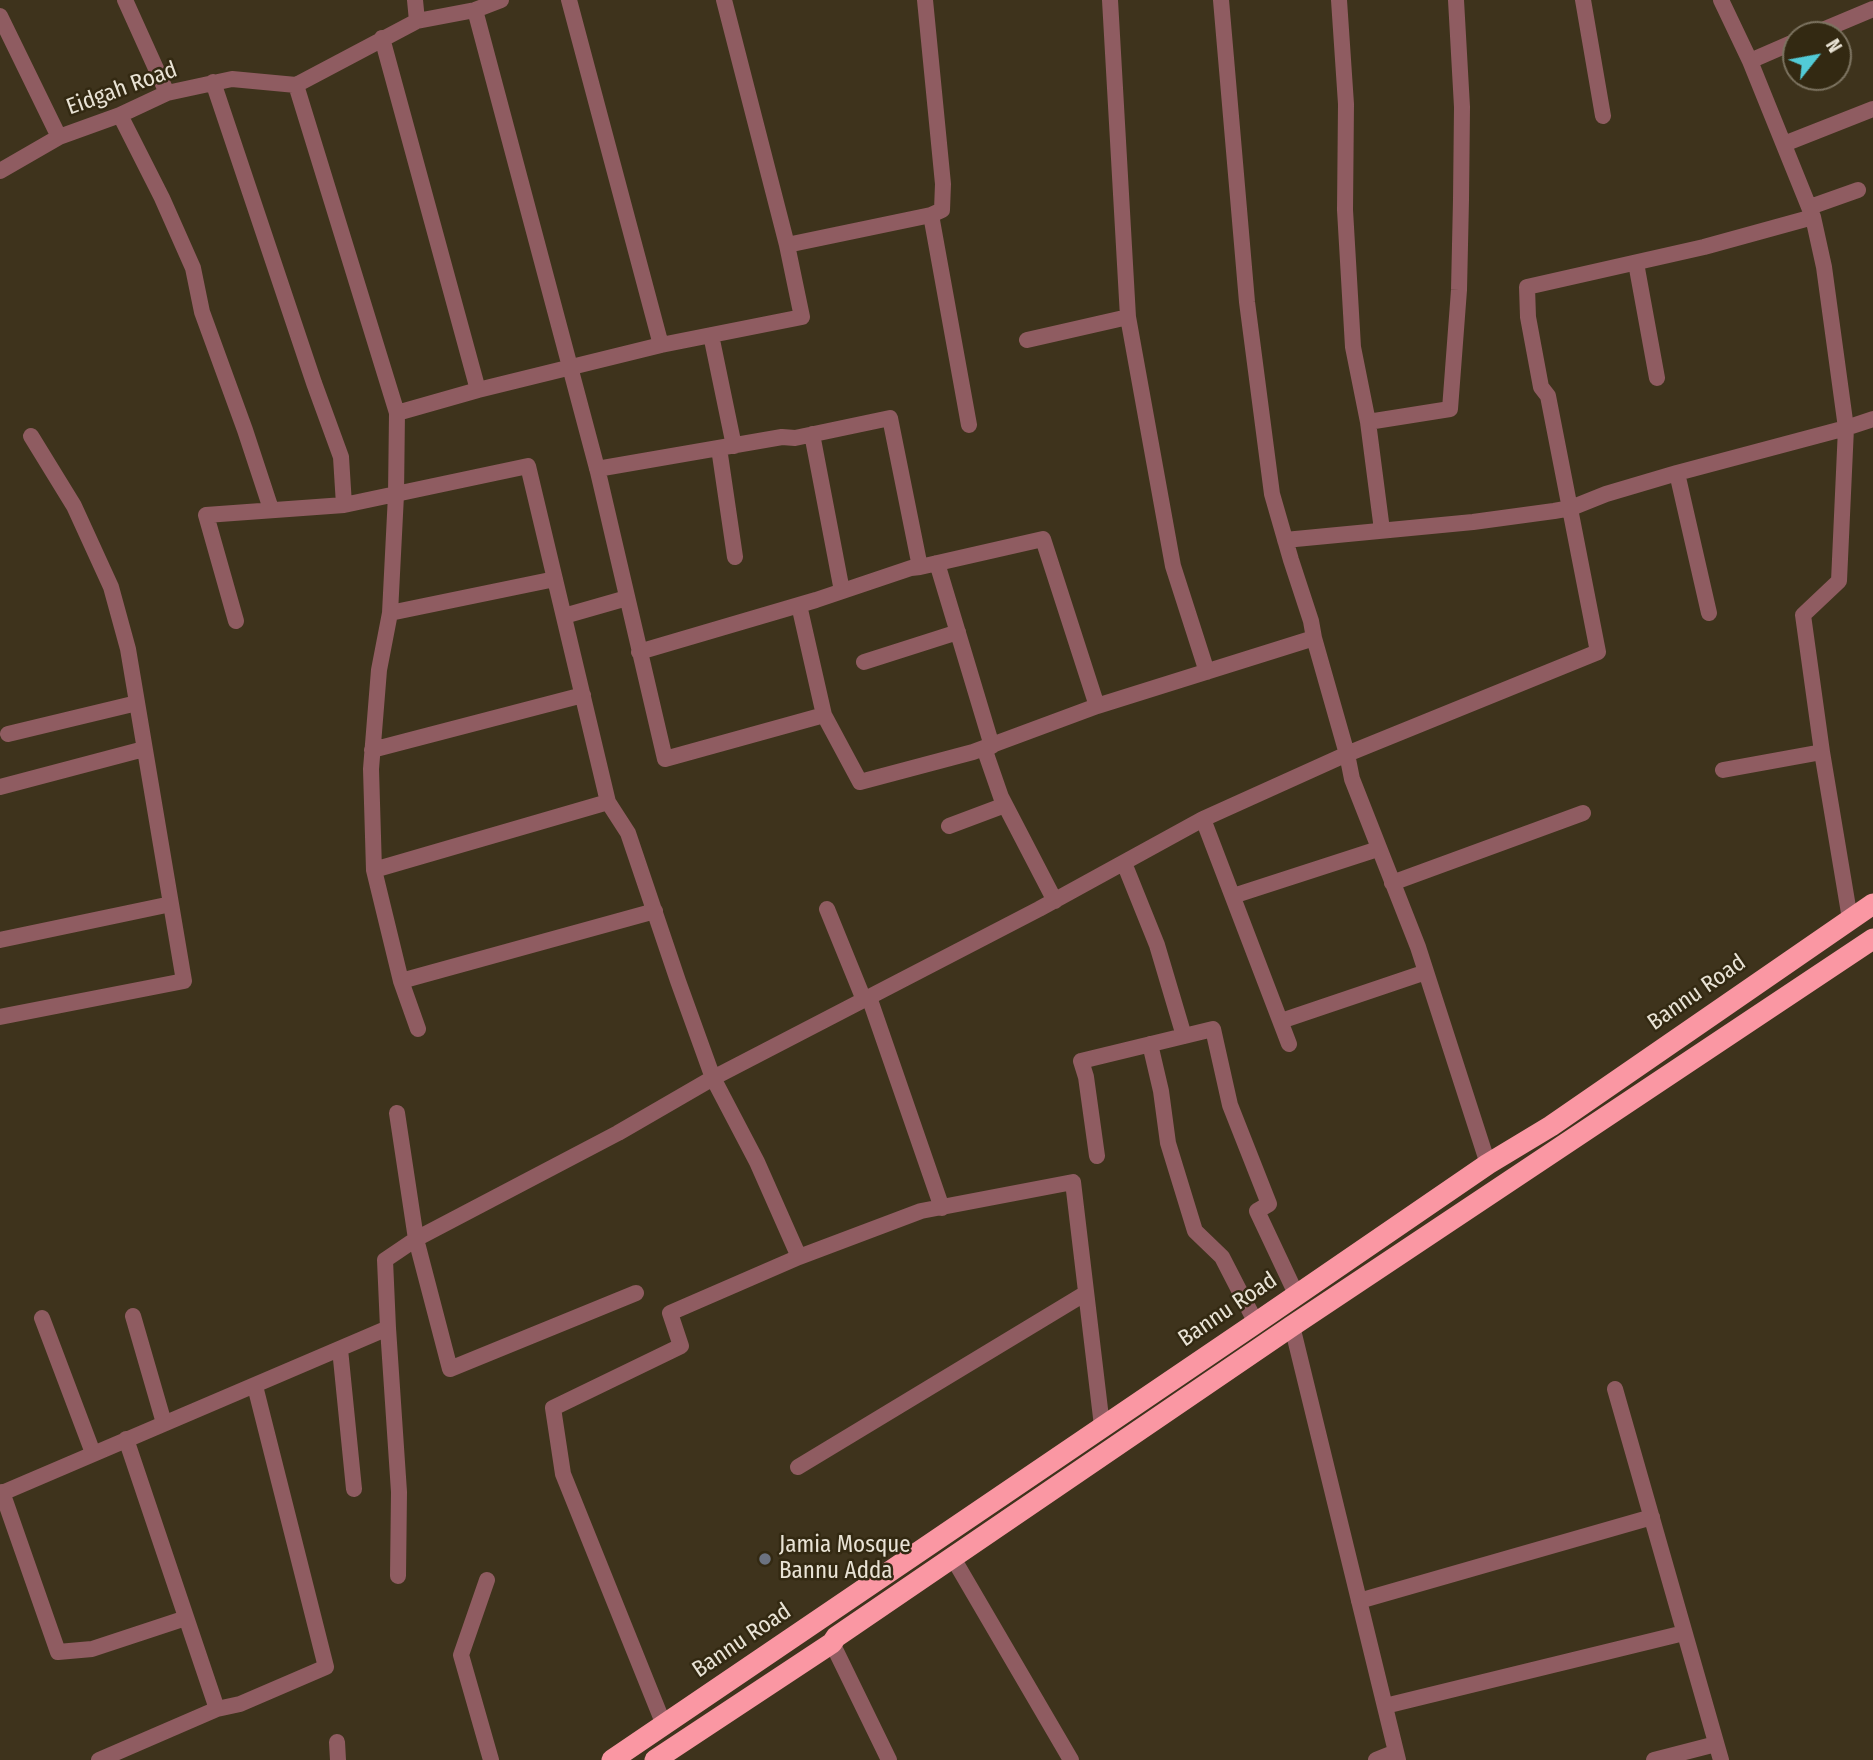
<!DOCTYPE html>
<style>
body{margin:0}
#map{position:relative;width:1873px;height:1760px;overflow:hidden;background:#3e331c;font-family:"Fira Sans Condensed",sans-serif}
canvas{display:block}
.north{position:absolute;left:1782px;top:21px;width:70px;height:70px;box-sizing:border-box;background:#332912;border:2px solid #7c7360;border-radius:50%;rotate:59deg;font-size:19px;font-weight:700;line-height:28px;text-align:center;color:#e9e3d5}
.north::after{content:'';display:block;margin:auto;width:24px;height:32px;background:#52cbd7;clip-path:polygon(50% 0,100% 100%,50% 72%,0 100%)}
</style>
<div id="map">
<canvas width="1873" height="1760"></canvas>
<div class="north">N</div>
</div>
<script>
const context = document.querySelector('canvas').getContext('2d');
context.lineJoin = 'round';
const poly = rows => new Path2D(rows.map(r => 'M' + r).join(''));
function strokePath(path, color, width, dash) { context.strokeStyle = color; context.lineWidth = width; context.lineCap = dash ? 'butt' : 'round'; context.setLineDash(dash || []); context.stroke(path); }
function write(font, color, halo, rows, align = 'center') {
  context.font = font + ' "Fira Sans Condensed",sans-serif'; context.lineWidth = 5; context.setLineDash([]); context.textBaseline = 'middle'; context.strokeStyle = halo; context.fillStyle = color; for (const [text, x, y, turn = 0] of rows) {
    context.save(); context.translate(x, y); context.rotate((+turn || 0) * Math.PI / 180); context.textAlign = isNaN(turn) ? turn : align; if (halo) context.strokeText(text, 0, 0); context.fillText(text, 0, 0); context.restore();
  }
}
const street = poly([
 [125,0,167,93],
 [415,0,417,21],
 [569,0,661,345],
 [1110,0,1128,317,1173,566,1207,672],
 [1221,0,1247,302,1272,494,1291,560,1311,621,1314,638],
 [1339,0,1346,104,1345,210,1353,347,1368,422,1382,530],
 [1583,0,1603,116],
 [1721,0,1750,61,1813,217,1824,267,1846,428,1839,581,1803,615,1822,752,1850,919],
 [0,16,59,137],
 [1811,35,1873,9],
 [382,38,478,390],
 [1750,61,1796,41],
 [213,82,314,383,341,457,344,505],
 [296,85,397,413,396,495,390,613,379,670,371,769,374,870,608,802],
 [120,115,162,198,193,268,202,312,245,430,271,509],
 [1784,144,1873,109],
 [0,171,59,137,120,115,167,93,232,79,296,85,417,21,475,10,501,0],
 [1810,207,1858,190],
 [931,215,969,425],
 [787,245,931,215,942,210,943,184,925,0],
 [1636,263,1657,378],
 [711,335,734,446],
 [1027,340,1128,317],
 [397,413,478,390,661,345,802,317,787,245,724,0],
 [1368,422,1450,409,1459,290,1461,200,1462,107,1456,0],
 [812,434,842,591],
 [719,448,735,557],
 [597,469,782,437,795,438,890,418,920,567],
 [1677,473,1709,613],
 [1285,540,1473,522,1554,511,1571,508,1606,494,1677,473,1846,428,1873,419],
 [937,563,992,746],
 [799,605,824,715],
 [390,613,555,579],
 [564,616,627,598],
 [236,621,206,515,344,505,528,466,608,802,628,833,678,981,713,1078,757,1162,799,1257,921,1211,1073,1182,1102,1426],
 [639,652,816,600,911,568,920,567,1043,539,1097,706],
 [864,662,958,632],
 [8,734,137,703],
 [984,748,1001,797,1055,901],
 [372,750,583,695],
 [1723,770,1822,752],
 [0,787,144,749],
 [1203,819,1289,1044],
 [949,826,1005,805],
 [1124,863,1157,945,1184,1036],
 [374,870,401,981,418,1029],
 [1392,883,1583,813],
 [1233,896,1378,849],
 [827,909,864,1000],
 [0,940,171,904],
 [401,981,655,911],
 [869,997,942,1208],
 [0,1017,184,981,128,649,111,587,74,506,31,436],
 [1281,1021,1426,972],
 [1150,1044,1161,1091,1168,1143,1195,1231,1222,1257,1256,1323],
 [397,1113,416,1239,450,1369,636,1293],
 [1097,1156,1086,1077,1081,1061,1213,1029,1230,1105,1269,1204,1257,1211,1297,1296],
 [1488,1164,1418,947,1352,779,1347,754,1598,652,1548,396,1541,387,1528,317,1527,287,1704,247,1813,217],
 [133,1316,164,1423],
 [42,1318,93,1453],
 [1292,1326,1398,1760],
 [388,1328,399,1492,398,1576],
 [340,1349,354,1489],
 [1615,1389,1721,1760],
 [126,1439,217,1709],
 [798,1467,1086,1293],
 [2,1492,58,1652,92,1649,186,1618],
 [0,1494,388,1328,385,1260,416,1239,618,1133,713,1078,1039,909,1203,819,1347,754,1314,638,1097,706,973,752,860,782,824,715,665,759,598,472,475,10],
 [953,1558,1071,1760],
 [487,1580,461,1655,491,1760],
 [1359,1601,1652,1517],
 [832,1643,889,1760],
 [1385,1706,1684,1633],
 [664,1725,563,1474,553,1408,681,1346,670,1313,799,1257],
 [337,1742,338,1760],
 [99,1760,217,1709,240,1704,326,1667,255,1386],
 [1376,1760,1396,1752],
 [1654,1760,1716,1744]
]);
const highway = poly([
 [612,1760,1256,1323,1488,1164,1551,1126,1873,904],
 [655,1760,832,1643,836,1637,1292,1326,1873,939]
]);
const markers = [
 [765,1559,7,"#6b7280"]
];
const streetNames = [
 ["Eidgah Road",122,89,-20],
 ["Bannu Road",1697,993,-35],
 ["Bannu Road",1228,1310,-34],
 ["Bannu Road",742,1641,-34]
];
const poiNames = [
 ["Jamia Mosque",779,1546],
 ["Bannu Adda",779,1572]
];
strokePath(street, '#8f5c61', 16);
strokePath(highway, '#fa97a3', 21);
for (const [x, y, r, color] of markers) { const dot = new Path2D(); dot.arc(x, y, r, 0, 2 * Math.PI); context.fillStyle = color; context.fill(dot); strokePath(dot, '#332912', 2.5); }
write('23px', '#e9e3d5', '#332912', streetNames);
write('23px', '#e9e3d5', '#332912', poiNames, 'left');
</script>
